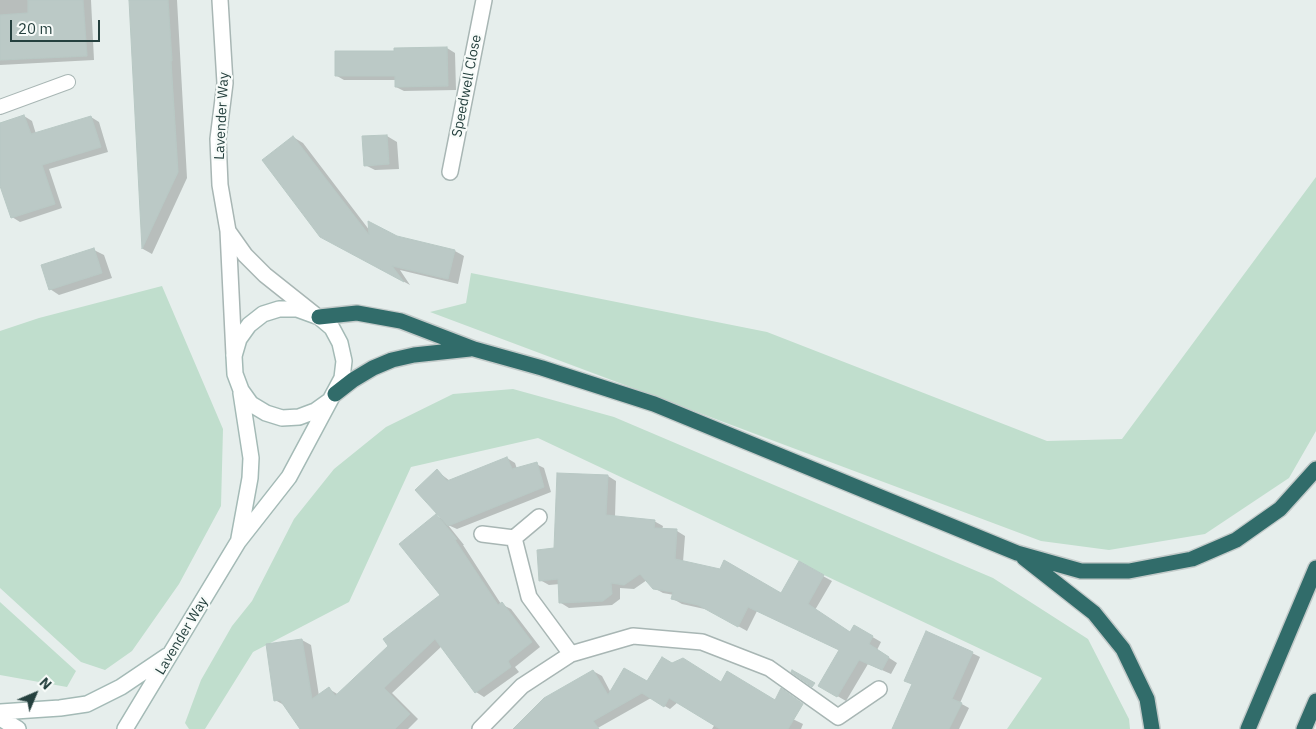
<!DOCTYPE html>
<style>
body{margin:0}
#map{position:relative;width:1316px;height:729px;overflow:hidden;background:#e6eeec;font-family:"IBM Plex Sans",sans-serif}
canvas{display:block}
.north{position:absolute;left:10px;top:669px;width:50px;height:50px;-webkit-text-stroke:4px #f7fbf9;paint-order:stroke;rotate:45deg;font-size:14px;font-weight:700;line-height:20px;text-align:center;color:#25403e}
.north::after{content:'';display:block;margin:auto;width:18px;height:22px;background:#25403e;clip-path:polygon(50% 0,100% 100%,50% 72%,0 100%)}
.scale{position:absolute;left:10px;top:20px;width:90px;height:22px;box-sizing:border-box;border:2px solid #25403e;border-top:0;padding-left:6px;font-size:15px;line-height:18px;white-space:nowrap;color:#25403e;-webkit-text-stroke:4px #f7fbf9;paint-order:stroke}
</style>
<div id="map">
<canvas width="1316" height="729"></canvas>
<div class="north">N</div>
<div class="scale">20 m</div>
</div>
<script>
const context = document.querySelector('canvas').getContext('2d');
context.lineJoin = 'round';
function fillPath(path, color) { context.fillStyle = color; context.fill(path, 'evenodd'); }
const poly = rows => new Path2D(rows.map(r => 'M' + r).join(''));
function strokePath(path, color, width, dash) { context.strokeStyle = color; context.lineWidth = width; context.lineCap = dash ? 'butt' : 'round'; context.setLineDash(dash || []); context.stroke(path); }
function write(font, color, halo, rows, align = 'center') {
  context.font = font + ' "IBM Plex Sans",sans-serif'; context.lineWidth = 4.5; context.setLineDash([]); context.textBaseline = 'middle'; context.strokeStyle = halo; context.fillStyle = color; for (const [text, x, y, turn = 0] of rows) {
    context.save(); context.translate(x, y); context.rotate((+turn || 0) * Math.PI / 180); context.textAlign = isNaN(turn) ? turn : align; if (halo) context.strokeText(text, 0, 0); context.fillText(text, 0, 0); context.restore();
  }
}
const green = poly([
 [1316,177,1316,431,1289,478,1205,534,1109,550,1041,541,430,312,466,303,471,273,767,332,1047,441,1122,439],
 [162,286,223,429,221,506,179,584,132,651,105,670,81,662,0,588,0,331,39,318],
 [513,389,614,417,993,578,1088,639,1129,719,1130,729,1007,729,1042,678,824,575,799,561,538,438,411,467,349,602,253,652,205,729,189,729,185,723,201,680,232,626,252,601,294,519,334,469,386,427,453,394],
 [0,602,76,671,67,687,0,675]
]);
const shadow = poly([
 [0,0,91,0,94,60,0,65],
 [130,0,177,0,187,178,152,254,143,249],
 [447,48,455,53,456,90,404,91,396,87,396,80,344,80,337,76,396,52,396,49],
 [24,116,32,121,36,134,91,117,99,122,108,152,49,169,62,208,20,222,12,217,0,183,0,123],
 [387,136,397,142,399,169,375,170,365,165,363,137],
 [293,137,303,143,370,231,455,251,464,256,458,284,400,270,410,285,333,243],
 [94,250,104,255,112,278,59,295,50,289],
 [507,458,515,463,517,469,536,464,544,468,551,492,457,529,448,525,464,545,463,545,501,604,511,609,540,647,515,667,519,672,484,697,476,692,442,646,392,693,418,719,408,729,301,729,284,705,275,700,302,640,311,645,319,696,329,689,339,695,442,595,436,516,443,519,437,471,450,481],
 [608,476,616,481,615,517,654,521,663,526,662,530,677,531,685,536,683,562,781,595,799,563,832,581,815,610,851,633,854,626,881,642,877,650,897,663,891,674,868,664,846,701,820,686,841,650,757,611,747,631,709,610,682,604,673,599,674,595,663,593,654,588,647,580,634,589,620,588,620,599,612,605,569,608,561,603,560,584,549,585,540,580,556,550],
 [972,653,980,657,960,703,969,708,959,729,900,729,913,685],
 [672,665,721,684,803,724,801,729,712,729,715,724,693,689,670,709,651,698,596,729,515,729,593,671,602,676,611,693,647,682]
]);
const building = poly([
 [28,0,83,0,87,56,0,60,0,15,28,13,28,0],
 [129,0,168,0,172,61,171,61,178,172,142,249,129,0],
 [447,47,448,86,395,87,395,76,335,76,335,51,394,51,394,48,447,47],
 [24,115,31,134,91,116,101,147,42,165,55,204,11,218,0,186,0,123,24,115],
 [387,135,389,164,364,166,362,136,387,135],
 [293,136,369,235,368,221,397,236,455,250,448,279,392,266,404,282,320,237,262,160,293,136],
 [94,248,102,273,49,290,41,265,94,248],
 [507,457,512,469,537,462,544,487,448,526,415,490,437,469,447,481,507,457],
 [557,473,608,475,606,515,655,520,654,528,677,529,675,559,720,569,724,560,781,593,799,561,824,575,808,604,850,632,854,625,873,636,869,644,889,657,882,670,859,660,837,697,818,686,839,650,748,607,738,627,698,605,671,599,673,592,653,589,640,574,624,585,611,583,612,594,603,601,559,603,558,579,539,581,537,550,554,548,557,473],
 [436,514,457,539,455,540,498,605,502,602,532,642,508,661,511,667,475,693,435,639,384,688,410,714,395,729,300,729,280,700,274,701,266,644,302,639,312,699,329,687,335,696,388,646,383,639,440,595,399,544,436,514],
 [926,631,973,652,952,699,962,703,949,729,892,729,912,684,904,681,926,631],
 [662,657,672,663,683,658,721,682,727,671,775,700,781,688,803,704,788,729,720,729,669,698,664,707,642,693,593,721,599,729,513,729,544,698,593,670,608,695,624,668,647,681,662,657],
 [792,670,815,683,812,687,791,672,792,670]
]);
const lane = poly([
 [0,107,68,82]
]);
const street = poly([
 [220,0,225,83,218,139,220,185,228,231,234,355],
 [450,172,484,0],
 [228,231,245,255,265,275,314,314],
 [482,534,514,538,539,517],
 [514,538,529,597,571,654],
 [480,729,522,686,571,654,633,636,702,642,769,668,838,717,879,689]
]);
const secondary = poly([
 [239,538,250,478,251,458,241,393],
 [0,712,60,708,87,704,121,687,167,656],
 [0,718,18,729],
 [125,729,238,542,289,477,342,378,344,361,340,343,332,328,319,317,297,309,279,309,263,314,249,325,239,339,234,356,235,374,241,390,251,404,266,413,282,418,299,417,315,411,329,401]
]);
const highway = poly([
 [319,317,357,313,401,321,474,349,542,368,654,404,1017,553,1081,571,1129,571,1192,559,1236,540,1280,509,1316,469],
 [335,394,353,380,373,368,392,360,414,355,470,349],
 [1024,558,1094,613,1123,649,1147,699,1152,729],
 [1248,729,1316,568],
 [1304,729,1316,701]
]);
const streetNames = [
 ["Speedwell Close",467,86,-79],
 ["Lavender Way",222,116,-87],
 ["Lavender Way",182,636,-59]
];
fillPath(green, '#c0decd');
fillPath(shadow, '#0003');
fillPath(building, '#bbc9c6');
strokePath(building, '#b8c8c4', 1);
strokePath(lane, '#a8b6b4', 16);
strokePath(street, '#a8b6b4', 18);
strokePath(secondary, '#a4bab6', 18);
strokePath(highway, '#c2cac9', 18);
strokePath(lane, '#fff', 14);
strokePath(street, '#fff', 15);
strokePath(secondary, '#fff', 15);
strokePath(highway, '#316c6a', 15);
write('14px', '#25403e', '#f7fbf9', streetNames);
</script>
